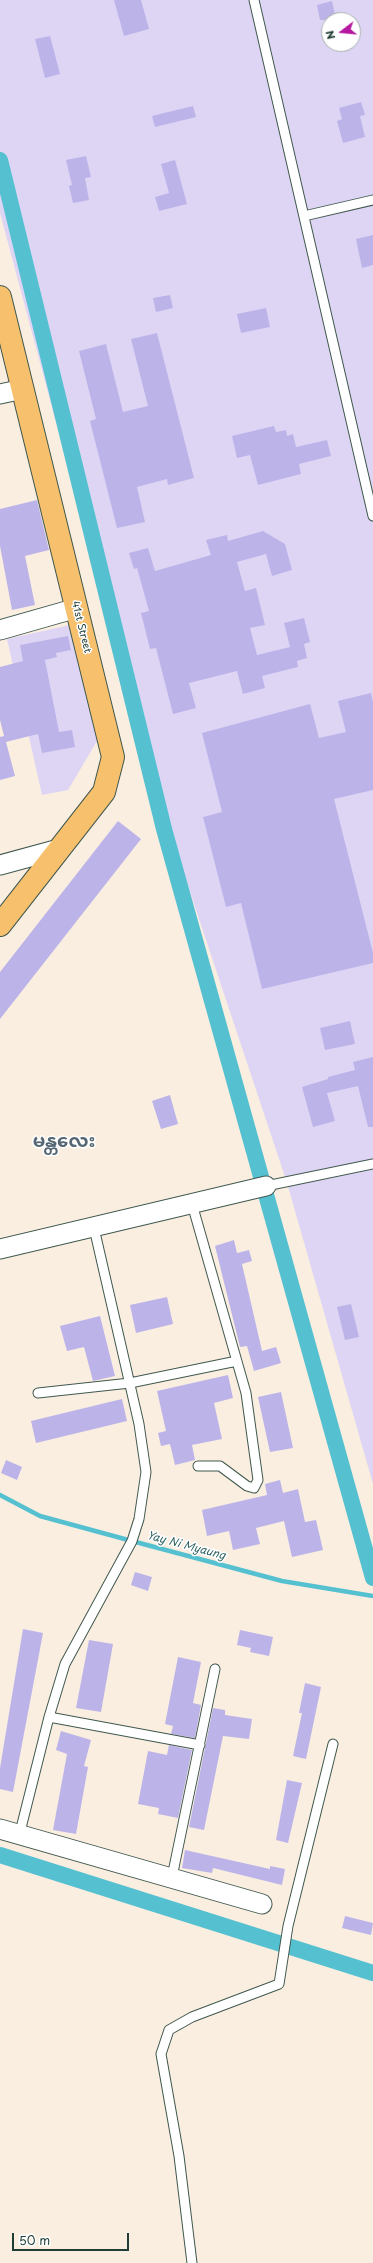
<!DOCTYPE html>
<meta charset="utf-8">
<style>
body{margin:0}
#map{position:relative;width:373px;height:2263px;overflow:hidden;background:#faeee1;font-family:"Playpen Sans",sans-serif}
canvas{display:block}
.north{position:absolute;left:321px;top:12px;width:40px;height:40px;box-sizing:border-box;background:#fff;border:1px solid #a5b1ae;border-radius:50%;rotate:254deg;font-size:11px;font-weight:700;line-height:16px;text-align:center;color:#1f3d34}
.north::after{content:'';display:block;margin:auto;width:14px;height:18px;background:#b5179e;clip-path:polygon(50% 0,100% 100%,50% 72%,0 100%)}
.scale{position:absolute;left:12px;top:2233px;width:117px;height:18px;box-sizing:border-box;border:2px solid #1f3d34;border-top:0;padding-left:5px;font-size:12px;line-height:14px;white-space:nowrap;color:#1f3d34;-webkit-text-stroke:3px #fff;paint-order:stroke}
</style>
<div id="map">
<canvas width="373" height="2263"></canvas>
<div class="north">N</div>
<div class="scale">50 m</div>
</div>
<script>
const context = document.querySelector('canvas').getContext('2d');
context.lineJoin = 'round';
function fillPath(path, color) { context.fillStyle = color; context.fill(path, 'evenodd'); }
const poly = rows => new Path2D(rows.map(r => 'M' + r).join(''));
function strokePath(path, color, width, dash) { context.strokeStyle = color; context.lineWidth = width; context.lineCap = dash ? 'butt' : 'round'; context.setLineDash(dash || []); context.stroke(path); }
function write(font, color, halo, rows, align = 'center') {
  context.font = font + ' "Playpen Sans","Noto Sans Myanmar",sans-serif'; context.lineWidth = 3; context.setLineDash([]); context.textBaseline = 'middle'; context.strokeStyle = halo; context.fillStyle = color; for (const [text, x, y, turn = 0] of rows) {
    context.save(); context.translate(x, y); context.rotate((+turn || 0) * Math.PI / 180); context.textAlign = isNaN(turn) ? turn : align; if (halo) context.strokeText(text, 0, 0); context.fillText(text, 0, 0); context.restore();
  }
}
const built = poly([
 [0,0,373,0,373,1484,287,1183,147,763,0,213],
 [329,20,353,20,353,44,329,44],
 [79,623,103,731,68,790,42,795,7,639]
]);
const stream = poly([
 [0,1495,40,1516,132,1541,282,1581,373,1596]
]);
const canal = poly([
 [0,160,164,829,373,1578],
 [0,1855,373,1973]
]);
const building = poly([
 [114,0,141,0,149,29,124,36],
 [332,1,336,20,320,20,317,5],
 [50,36,60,74,45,78,35,39],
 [361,102,365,115,360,116,365,137,343,143,337,121,342,119,339,108],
 [193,106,196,117,155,127,152,116],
 [86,156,91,177,85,178,89,200,73,203,69,186,72,185,66,160],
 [175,160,187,204,159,211,155,197,169,193,161,164],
 [373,235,373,265,362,268,356,239],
 [170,295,173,308,156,312,153,298],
 [266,308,270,327,241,333,237,314],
 [157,333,194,478,168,485,167,479,137,487,145,522,117,528,90,421,96,419,79,351,106,344,123,412,148,406,131,339],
 [274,426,276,432,286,430,287,436,293,434,296,447,327,440,331,456,299,464,301,474,258,485,250,455,237,458,232,436],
 [37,500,49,550,25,556,35,605,12,610,0,546,0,509],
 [263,531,285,544,292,570,272,576,266,554,237,562,245,591,256,588,265,625,250,628,257,655,290,647,284,623,304,618,310,642,304,644,307,658,297,661,298,667,262,676,265,688,243,694,237,671,189,683,196,708,173,714,156,648,150,649,141,613,149,611,137,568,134,569,129,553,148,548,155,571,211,555,206,540,227,535,228,541],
 [68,636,71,650,56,653,57,657,45,660,59,732,72,730,75,747,42,753,38,734,6,742,15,776,0,780,0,737,4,736,0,720,0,667,23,661,20,645],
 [371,693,373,702,373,790,334,799,373,953,373,963,262,989,241,903,226,907,203,817,222,812,202,733,310,704,319,738,346,732,338,701],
 [118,821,141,839,0,1019,0,972],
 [350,1021,355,1044,325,1050,320,1028],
 [373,1057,373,1127,368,1127,358,1086,327,1093,335,1121,313,1127,302,1087,328,1079,328,1077,355,1070,353,1062],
 [170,1095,178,1124,161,1129,152,1101],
 [234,1240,237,1253,249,1250,252,1261,242,1264,262,1351,276,1347,281,1363,254,1371,247,1346,240,1347,215,1246],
 [167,1297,173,1324,136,1333,130,1305],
 [351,1304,359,1337,345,1340,337,1307],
 [100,1316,115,1376,93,1381,84,1347,67,1351,60,1326],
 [228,1375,233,1398,214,1403,222,1439,192,1445,195,1460,175,1465,170,1444,161,1446,158,1433,166,1431,157,1391],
 [281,1392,293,1448,270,1452,258,1397],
 [122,1399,127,1421,36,1443,31,1421],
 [6,1460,22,1467,17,1480,1,1473],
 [280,1480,283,1493,298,1489,305,1522,316,1520,323,1550,292,1557,284,1521,256,1528,260,1544,233,1550,229,1531,207,1536,202,1510,267,1495,265,1484],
 [135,1572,152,1577,148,1591,131,1585],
 [23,1629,43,1633,13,1792,0,1789,0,1768],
 [240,1630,273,1637,269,1656,250,1652,251,1648,237,1645],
 [89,1640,113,1644,101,1712,76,1708],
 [178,1657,201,1662,193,1703,201,1705,195,1738,171,1734,173,1726,165,1724],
 [305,1683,321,1687,306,1759,293,1756,302,1713,299,1713],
 [213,1708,225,1710,225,1715,252,1719,249,1739,223,1736,204,1830,189,1827],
 [61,1731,91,1740,84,1766,88,1767,76,1834,53,1830,67,1754,56,1750],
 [169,1745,192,1750,178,1818,158,1814,159,1808,138,1804,148,1751,167,1755],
 [287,1780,302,1783,288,1843,276,1840],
 [185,1850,270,1869,270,1866,285,1869,282,1885,213,1868,212,1873,182,1868],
 [345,1916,373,1923,371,1935,342,1928]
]);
const service = poly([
 [254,0,373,516],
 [304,216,373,200],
 [266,1186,373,1164],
 [192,1204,246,1393,258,1480,254,1488,247,1486,220,1466,198,1466],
 [38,1393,130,1383,237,1361],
 [49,1717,200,1745],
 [19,1836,49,1717,65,1664,132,1541,139,1519,146,1472,139,1424,94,1228],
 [172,1877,215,1669],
 [192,2263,179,2156,161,2054,169,2030,192,2017,279,1984,288,1926,333,1744]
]);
const minor = poly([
 [0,394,23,389],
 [0,630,77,608],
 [0,865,59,849],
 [0,1249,266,1186],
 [0,1829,262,1904]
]);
const primary = poly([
 [0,297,113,757,104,792,0,925]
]);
const streetNames = [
 ["41st Street",81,627,76]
];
const waterNames = [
 ["Yay Ni Myaung",186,1546,15]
];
const townNames = [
 ["မန္တလေး",64,1142]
];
fillPath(built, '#ded5f5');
strokePath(stream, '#55c0d0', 4.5);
strokePath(canal, '#55c0d0', 16);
fillPath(building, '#bcb4e9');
strokePath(service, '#40584e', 11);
strokePath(minor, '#40584e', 21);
strokePath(primary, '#40584e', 24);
strokePath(service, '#fff', 9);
strokePath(minor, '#fff', 19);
strokePath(primary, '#f7c06c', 22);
write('10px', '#1f3d34', '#fff', streetNames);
write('italic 11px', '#2f6463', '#fff', waterNames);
write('bold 18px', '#566773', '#fff', townNames);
</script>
